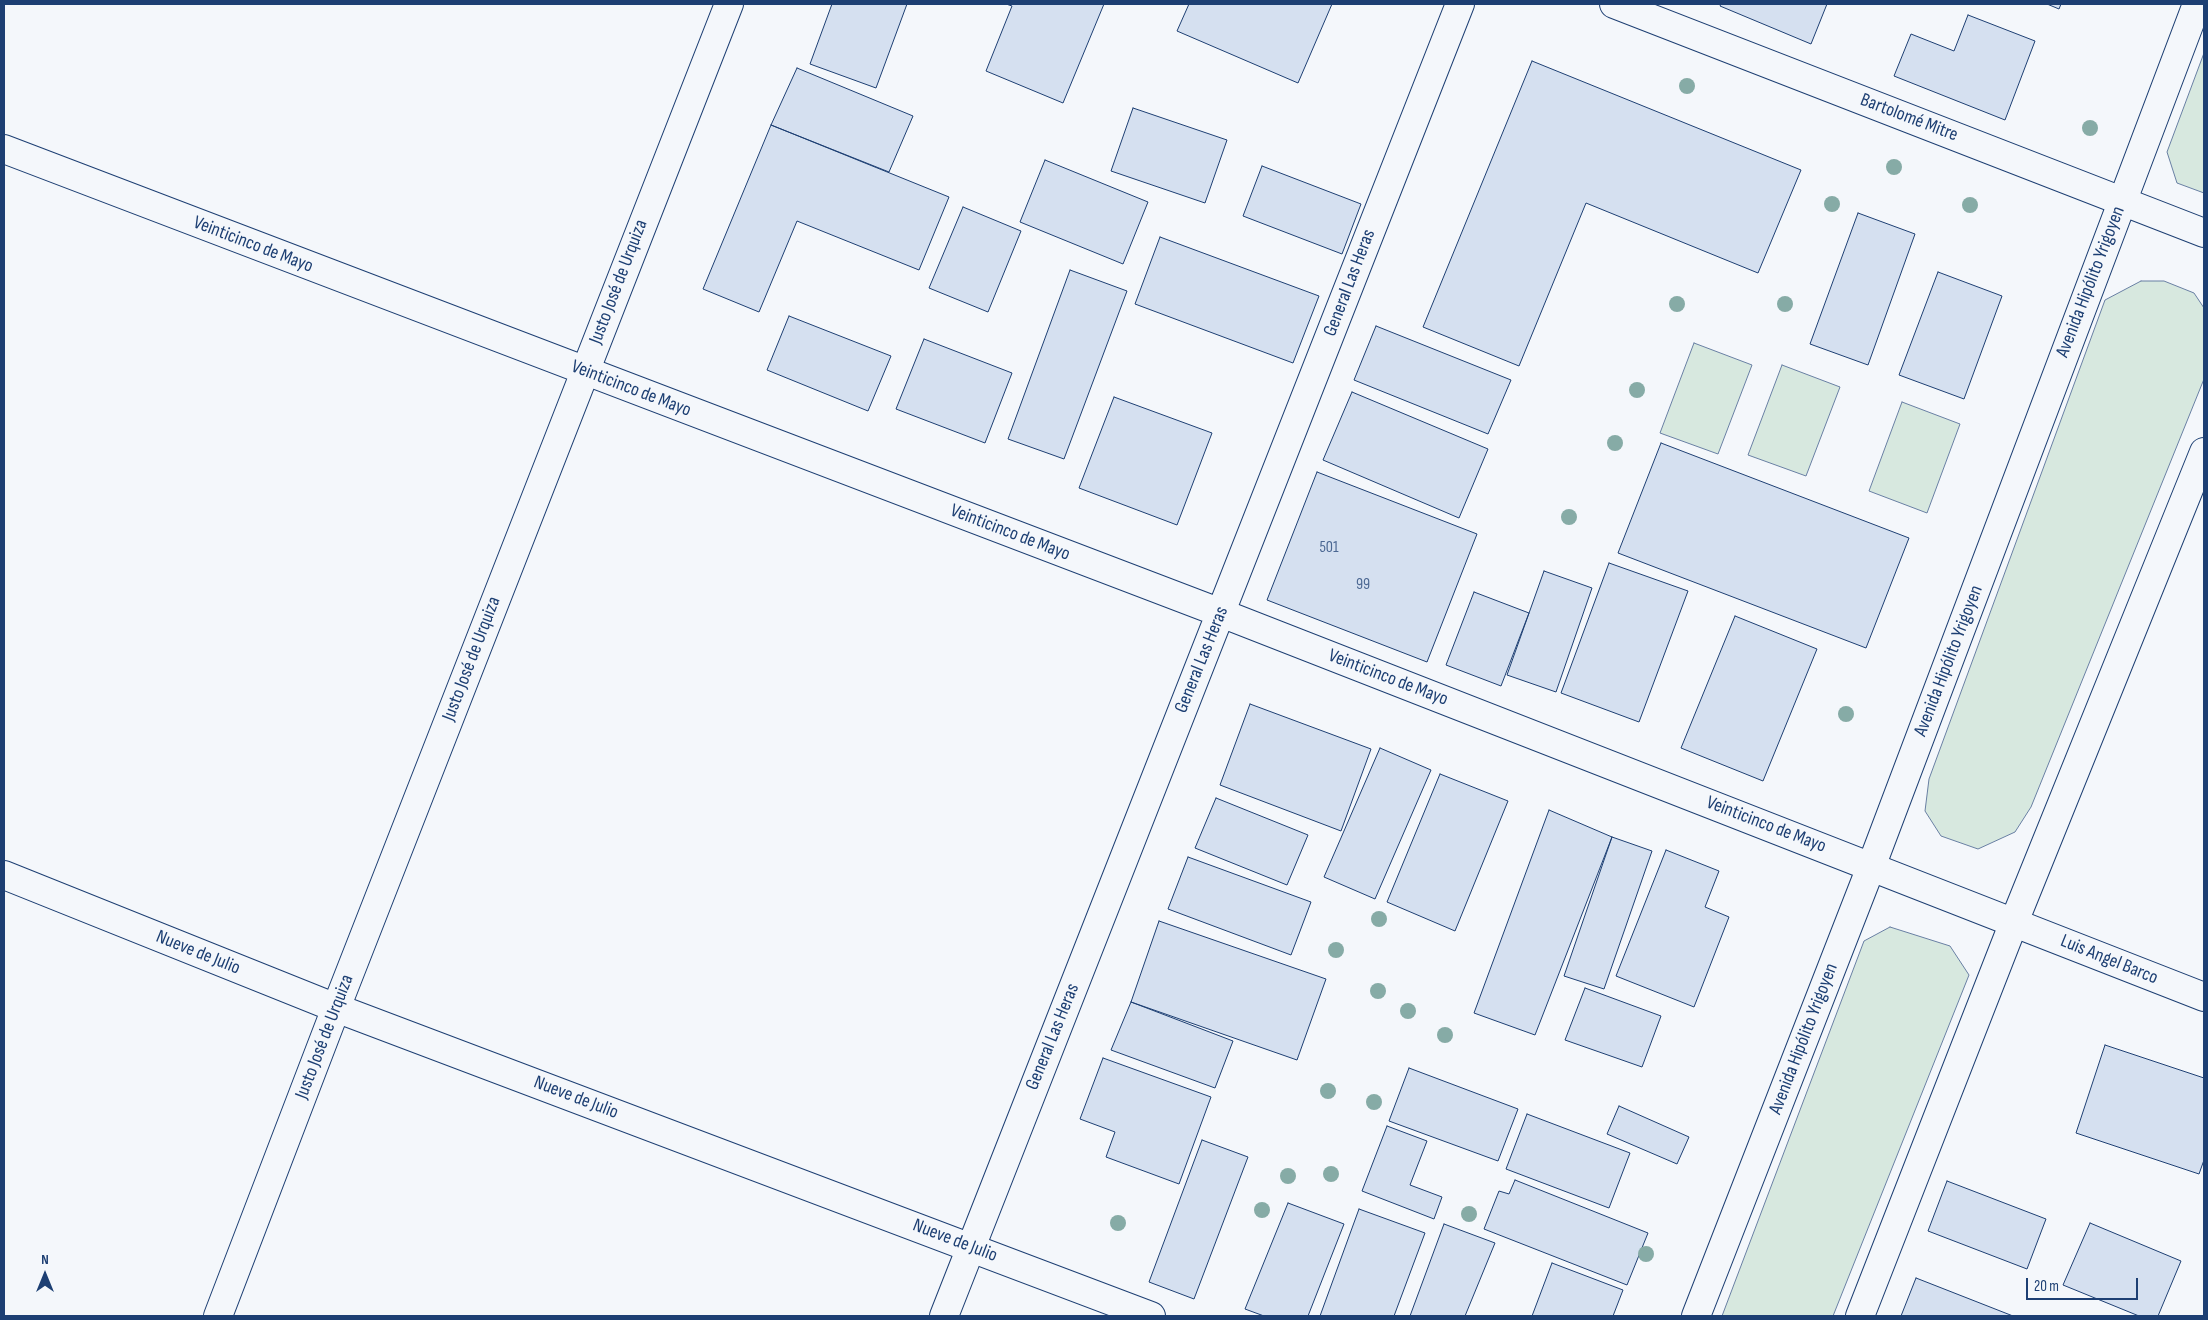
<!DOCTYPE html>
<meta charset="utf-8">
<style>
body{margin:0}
#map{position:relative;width:2208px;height:1320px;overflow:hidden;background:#f4f7fb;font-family:"Sofia Sans Condensed",sans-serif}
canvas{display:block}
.frame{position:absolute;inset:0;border:5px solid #1d3f73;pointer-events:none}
.north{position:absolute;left:20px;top:1250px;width:50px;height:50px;-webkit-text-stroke:4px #f4f7fb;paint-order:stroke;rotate:0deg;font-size:14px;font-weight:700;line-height:20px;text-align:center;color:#1d3f73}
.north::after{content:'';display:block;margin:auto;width:18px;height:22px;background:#1d3f73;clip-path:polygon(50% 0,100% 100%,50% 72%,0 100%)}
.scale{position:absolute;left:2026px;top:1278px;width:112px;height:22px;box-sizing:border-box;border:2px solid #1d3f73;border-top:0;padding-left:6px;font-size:15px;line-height:18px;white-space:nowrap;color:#1d3f73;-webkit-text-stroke:4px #f4f7fb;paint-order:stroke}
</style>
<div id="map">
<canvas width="2208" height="1320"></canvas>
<div class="frame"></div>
<div class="north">N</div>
<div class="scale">20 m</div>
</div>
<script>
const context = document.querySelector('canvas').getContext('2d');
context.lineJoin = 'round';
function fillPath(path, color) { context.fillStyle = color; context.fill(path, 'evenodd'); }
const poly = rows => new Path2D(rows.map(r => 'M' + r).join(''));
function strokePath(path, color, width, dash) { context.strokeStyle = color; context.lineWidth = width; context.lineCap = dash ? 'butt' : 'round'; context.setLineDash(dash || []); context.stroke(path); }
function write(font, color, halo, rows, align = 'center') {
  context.font = font + ' "Sofia Sans Condensed",sans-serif'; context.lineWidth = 4; context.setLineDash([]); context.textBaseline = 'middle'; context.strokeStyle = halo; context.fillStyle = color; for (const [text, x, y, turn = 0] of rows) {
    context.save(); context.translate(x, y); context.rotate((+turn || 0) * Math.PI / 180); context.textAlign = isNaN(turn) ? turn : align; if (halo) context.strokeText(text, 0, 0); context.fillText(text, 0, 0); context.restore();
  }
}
const green = poly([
 [2204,53,2204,193,2177,183,2167,152,2204,53],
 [2141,281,2164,281,2194,293,2204,308,2204,379,2031,807,2015,832,1978,849,1941,836,1925,811,1929,779,2105,300,2141,281],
 [1694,343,1752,365,1718,454,1660,433,1694,343],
 [1782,365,1840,387,1806,476,1748,455,1782,365],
 [1902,402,1960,424,1927,513,1869,491,1902,402],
 [1890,927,1950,946,1969,975,1833,1316,1722,1316,1864,941,1890,927]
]);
const building = poly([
 [832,4,907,4,876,88,810,64,832,4],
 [1006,4,1104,4,1063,103,986,71,1012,6,1006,4],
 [1189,4,1332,4,1298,83,1177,31,1189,4],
 [1721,4,1827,4,1811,44,1720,6,1721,4],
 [2047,4,2061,4,2059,9,2047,4],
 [1968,15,2035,41,2005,120,1894,76,1911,34,1954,51,1968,15],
 [1532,61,1801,170,1758,273,1586,203,1519,366,1423,327,1532,61],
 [797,68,913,116,889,172,771,125,797,68],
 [1133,108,1227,140,1205,203,1111,171,1133,108],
 [771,125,949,197,919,270,797,221,759,312,703,289,771,125],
 [1045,160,1148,202,1123,264,1020,222,1045,160],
 [1262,166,1361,204,1342,254,1243,216,1262,166],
 [963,207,1021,231,988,312,929,288,963,207],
 [1858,213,1915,234,1868,365,1810,344,1858,213],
 [1160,237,1319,296,1293,363,1135,304,1160,237],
 [1070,270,1127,291,1064,459,1008,439,1070,270],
 [1938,272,2002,296,1964,399,1899,375,1938,272],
 [789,316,891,356,868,411,767,370,789,316],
 [1376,326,1511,380,1488,434,1354,380,1376,326],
 [924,339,1012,373,985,443,896,409,924,339],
 [1352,392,1488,449,1459,518,1323,460,1352,392],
 [1114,397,1212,433,1177,525,1079,488,1114,397],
 [1661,443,1909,538,1866,648,1618,553,1661,443],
 [1317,472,1477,534,1427,662,1267,600,1317,472],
 [1609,563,1688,591,1639,722,1561,693,1609,563],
 [1544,571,1592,588,1556,692,1507,675,1544,571],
 [1474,592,1529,613,1501,686,1446,665,1474,592],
 [1735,616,1817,649,1763,781,1681,748,1735,616],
 [1250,704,1371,749,1341,831,1220,785,1250,704],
 [1380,748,1431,770,1375,899,1324,877,1380,748],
 [1440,774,1508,801,1455,931,1387,902,1440,774],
 [1216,798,1308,835,1287,885,1195,848,1216,798],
 [1549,810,1612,837,1535,1035,1474,1013,1549,810],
 [1612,837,1652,851,1604,989,1564,976,1612,837],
 [1666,850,1719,871,1705,907,1729,917,1694,1007,1616,976,1666,850],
 [1188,857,1311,902,1291,955,1168,909,1188,857],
 [1159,921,1326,979,1297,1060,1131,1002,1159,921],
 [1585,988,1661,1016,1642,1067,1565,1040,1585,988],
 [1131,1002,1233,1041,1215,1088,1111,1050,1131,1002],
 [2105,1045,2204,1078,2204,1160,2199,1174,2076,1133,2105,1045],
 [1103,1058,1211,1097,1179,1184,1106,1157,1115,1132,1080,1119,1103,1058],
 [1409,1068,1518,1109,1498,1161,1389,1121,1409,1068],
 [1619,1106,1689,1137,1677,1164,1607,1134,1619,1106],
 [1527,1114,1630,1153,1609,1208,1506,1169,1527,1114],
 [1387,1126,1427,1141,1410,1185,1442,1197,1434,1219,1362,1191,1387,1126],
 [1202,1140,1248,1157,1194,1299,1149,1282,1202,1140],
 [1515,1180,1648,1233,1627,1285,1484,1229,1499,1191,1509,1194,1515,1180],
 [1947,1181,2046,1219,2027,1269,1928,1231,1947,1181],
 [1288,1203,1344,1224,1308,1316,1264,1316,1245,1309,1288,1203],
 [1359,1209,1425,1233,1394,1316,1320,1316,1359,1209],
 [2090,1223,2181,1261,2158,1316,2139,1316,2063,1285,2090,1223],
 [1444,1224,1495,1243,1465,1316,1410,1316,1444,1224],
 [1552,1263,1623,1290,1613,1316,1532,1316,1552,1263],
 [1916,1278,2013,1316,1901,1316,1916,1278]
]);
const street = poly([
 [1614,4,2204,233],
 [4,149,1221,613,2204,997],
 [218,1316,336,1008,729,4],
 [944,1316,1460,4]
]);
const secondary = poly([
 [1696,1316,1871,867,2197,4],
 [1860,1316,2014,922,2204,452]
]);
const primary = poly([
 [4,875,336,1008,1151,1316]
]);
const trees = [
 [1687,86],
 [2090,128],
 [1894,167],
 [1832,204],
 [1970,205],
 [1677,304],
 [1785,304],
 [1637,390],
 [1615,443],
 [1569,517],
 [1846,714],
 [1379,919],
 [1336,950],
 [1378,991],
 [1408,1011],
 [1445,1035],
 [1328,1091],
 [1374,1102],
 [1331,1174],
 [1288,1176],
 [1262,1210],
 [1469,1214],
 [1118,1223],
 [1646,1254]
];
const numberNames = [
 ["501",1329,548],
 ["99",1363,585]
];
const streetNames = [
 ["Bartolomé Mitre",1909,118,21],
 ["Veinticinco de Mayo",253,245,21],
 ["Justo José de Urquiza",619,282,-69],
 ["Avenida Hipólito Yrigoyen",2091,282,-69],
 ["General Las Heras",1350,283,-69],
 ["Veinticinco de Mayo",631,389,21],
 ["Veinticinco de Mayo",1010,533,21],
 ["Justo José de Urquiza",472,659,-69],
 ["General Las Heras",1202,660,-68],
 ["Avenida Hipólito Yrigoyen",1949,661,-69],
 ["Veinticinco de Mayo",1388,678,21],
 ["Veinticinco de Mayo",1766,825,21],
 ["Nueve de Julio",198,953,22],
 ["Luis Angel Barco",2109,960,22],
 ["Justo José de Urquiza",325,1037,-69],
 ["General Las Heras",1053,1037,-68],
 ["Avenida Hipólito Yrigoyen",1804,1039,-69],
 ["Nueve de Julio",576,1098,21],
 ["Nueve de Julio",955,1241,21]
];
fillPath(green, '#d7e8df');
strokePath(green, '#687fa3', 1);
fillPath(building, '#d5e0f0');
strokePath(building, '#1d3f73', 1);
strokePath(street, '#1d3f73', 30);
strokePath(secondary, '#1d3f73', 30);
strokePath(primary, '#1d3f73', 30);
strokePath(street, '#f4f7fb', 28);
strokePath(secondary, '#f4f7fb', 28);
strokePath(primary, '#f4f7fb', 28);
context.fillStyle = '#86aba6';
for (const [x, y] of trees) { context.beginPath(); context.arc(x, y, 8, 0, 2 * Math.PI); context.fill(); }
write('16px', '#4b6792', null, numberNames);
write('19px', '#1d3f73', '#f4f7fb', streetNames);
</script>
